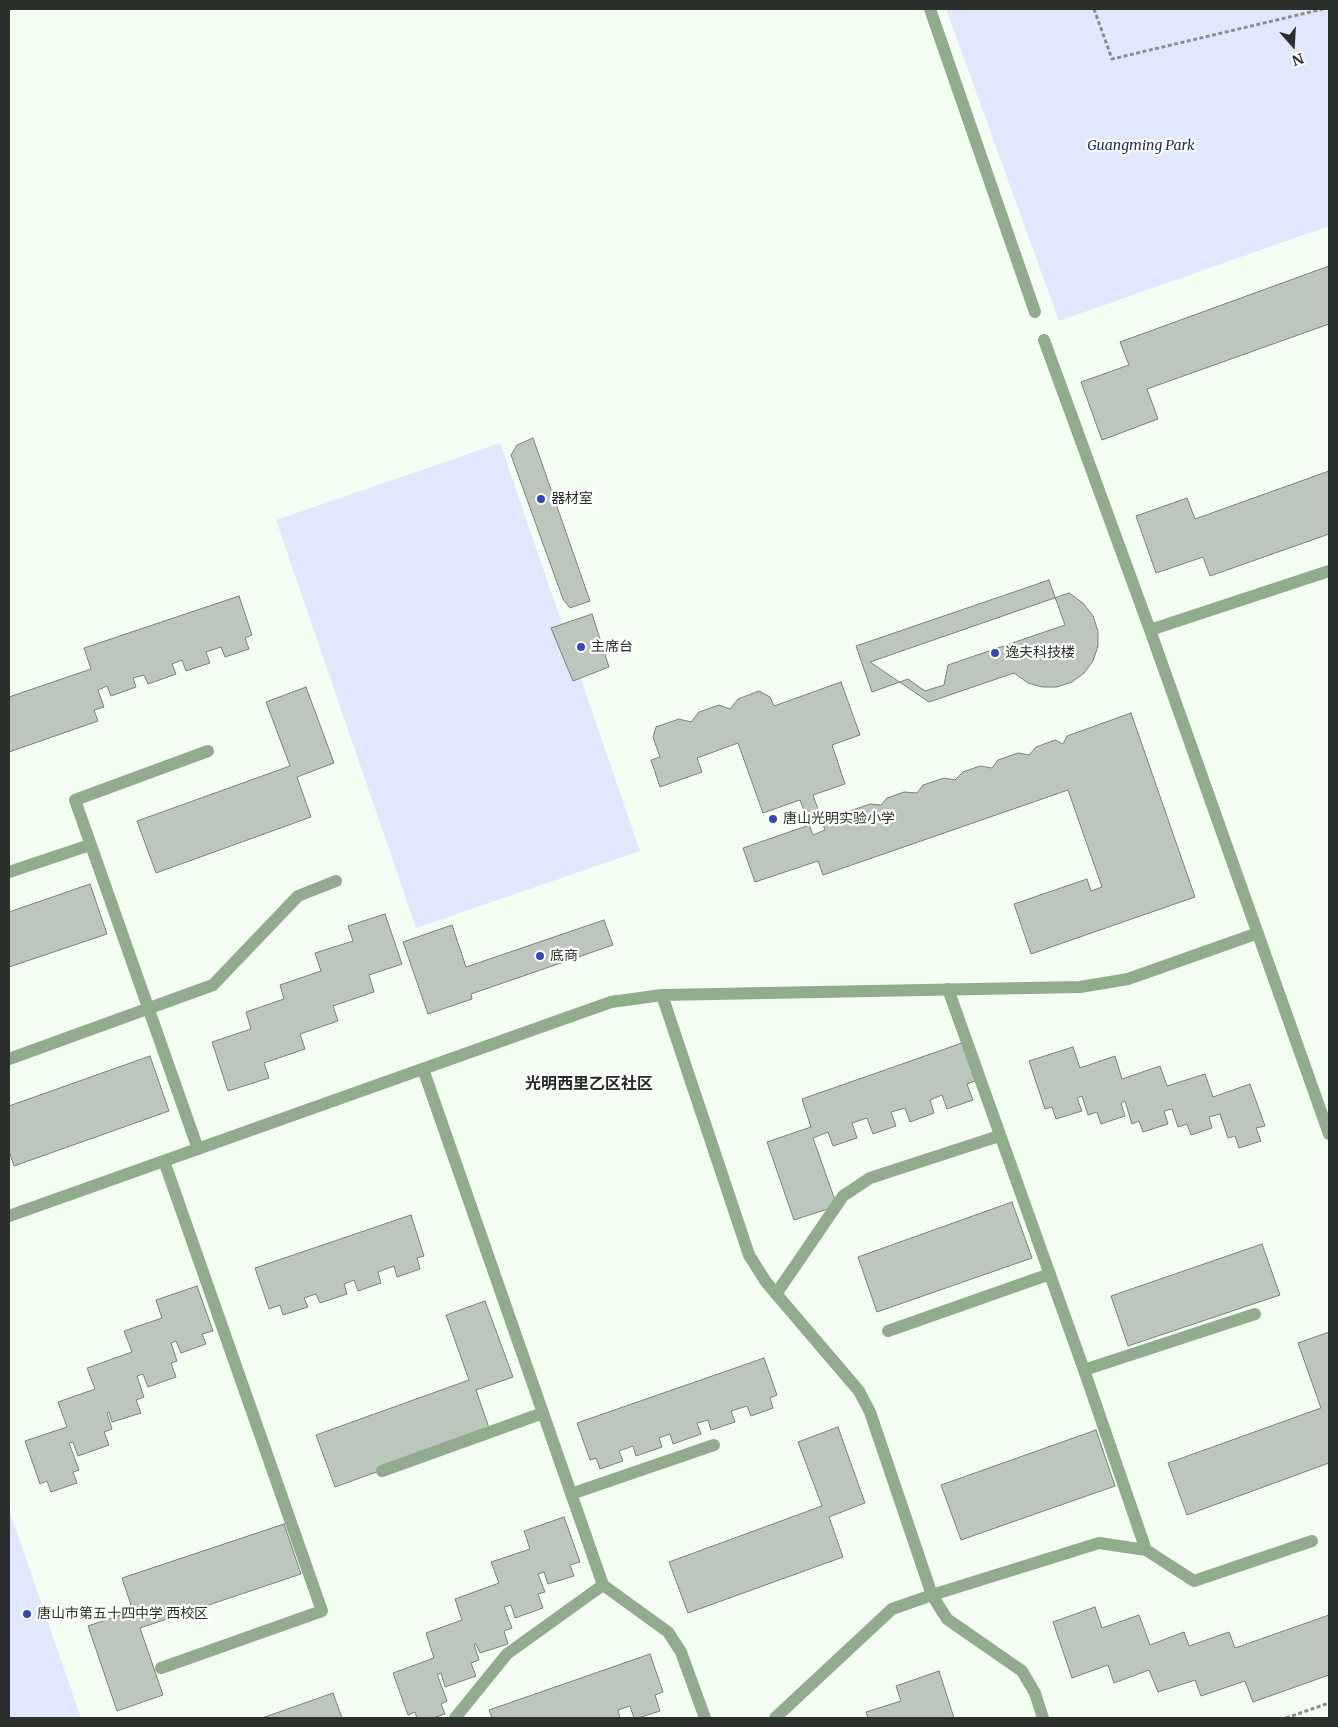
<!DOCTYPE html>
<meta charset="utf-8">
<style>
body{margin:0}
#map{position:relative;width:1338px;height:1727px;overflow:hidden;background:#f5fef3;font-family:Merriweather,serif}
canvas{display:block}
.frame{position:absolute;inset:0;border:10px solid #2c302c;pointer-events:none}
.north{position:absolute;left:1268px;top:20px;width:50px;height:50px;-webkit-text-stroke:4px #fff;paint-order:stroke;rotate:161deg;font-size:14px;font-weight:700;line-height:20px;text-align:center;color:#2c302c}
.north::after{content:'';display:block;margin:auto;width:18px;height:22px;background:#2c302c;clip-path:polygon(50% 0,100% 100%,50% 72%,0 100%)}
</style>
<div id="map">
<canvas width="1338" height="1727"></canvas>
<div class="frame"></div>
<div class="north">N</div>
</div>
<script>
const context = document.querySelector('canvas').getContext('2d');
context.lineJoin = 'round';
function fillPath(path, color) { context.fillStyle = color; context.fill(path, 'evenodd'); }
const poly = rows => new Path2D(rows.map(r => 'M' + r).join(''));
function strokePath(path, color, width, dash) { context.strokeStyle = color; context.lineWidth = width; context.lineCap = dash ? 'butt' : 'round'; context.setLineDash(dash || []); context.stroke(path); }
function write(font, color, halo, rows, align = 'center') {
  context.font = font + ' Merriweather,"Noto Sans SC",serif'; context.lineWidth = 4.5; context.setLineDash([]); context.textBaseline = 'middle'; context.strokeStyle = halo; context.fillStyle = color; for (const [text, x, y, turn = 0] of rows) {
    context.save(); context.translate(x, y); context.rotate((+turn || 0) * Math.PI / 180); context.textAlign = isNaN(turn) ? turn : align; if (halo) context.strokeText(text, 0, 0); context.fillText(text, 0, 0); context.restore();
  }
}
const green = poly([
 [946,9,1329,9,1329,226,1059,321],
 [500,443,640,851,416,928,276,520],
 [9,1509,81,1718,9,1718]
]);
const building = poly([
 [1329,266,1329,324,1147,389,1158,419,1102,440,1081,382,1129,365,1120,342,1329,266],
 [533,438,590,601,570,608,563,599,511,455,517,445,533,438],
 [1329,471,1329,534,1210,576,1203,557,1156,573,1136,516,1187,498,1195,519,1329,471],
 [1049,580,1065,625,948,665,944,685,925,691,908,679,872,692,856,646,1049,580],
 [1069,593,1083,603,1093,616,1098,631,1098,646,1093,661,1084,673,1072,682,1057,687,1042,687,1028,683,1014,673,929,702,870,662,1069,593],
 [239,596,252,635,245,638,249,649,225,657,221,647,206,652,210,663,186,671,182,660,172,664,176,674,148,684,144,675,133,678,136,687,111,696,107,686,98,690,104,707,94,710,98,721,9,752,9,697,91,669,84,648,239,596],
 [592,614,609,667,573,681,551,628,592,614],
 [841,682,860,735,832,745,845,784,813,795,825,830,813,835,800,800,763,813,738,743,697,758,702,772,660,787,651,760,660,757,653,737,656,727,679,719,691,722,699,712,719,705,730,709,738,699,759,691,770,697,774,706,841,682],
 [306,687,334,763,297,777,311,817,156,873,137,821,290,766,266,702,306,687],
 [1131,713,1195,897,1031,954,1014,904,1087,879,1091,891,1102,887,1068,790,823,875,818,861,755,882,743,848,870,804,881,805,887,798,904,792,917,793,923,785,944,778,955,780,963,772,980,766,992,768,998,760,1018,753,1029,755,1036,747,1055,740,1063,744,1067,736,1131,713],
 [90,884,107,934,9,967,9,912,90,884],
 [385,914,402,964,369,975,374,992,333,1006,338,1021,300,1034,305,1049,264,1063,269,1078,228,1091,212,1042,251,1029,246,1012,284,999,280,985,321,971,315,953,353,941,348,926,385,914],
 [604,920,613,945,471,994,472,999,428,1014,403,942,452,925,466,967,604,920],
 [962,1043,975,1081,967,1084,973,1100,947,1109,942,1095,930,1100,934,1113,910,1122,905,1108,891,1112,896,1126,873,1134,867,1118,852,1123,857,1138,833,1146,828,1132,813,1138,837,1206,794,1220,767,1142,811,1127,802,1099,962,1043],
 [1073,1047,1080,1068,1115,1056,1122,1079,1160,1066,1167,1086,1205,1074,1213,1097,1250,1084,1265,1126,1256,1128,1261,1141,1239,1148,1235,1136,1228,1138,1220,1114,1209,1117,1212,1128,1191,1135,1187,1124,1178,1127,1172,1109,1164,1111,1168,1124,1143,1132,1139,1121,1132,1124,1125,1101,1121,1103,1125,1116,1101,1124,1097,1112,1088,1115,1082,1096,1077,1098,1082,1111,1056,1119,1052,1107,1045,1109,1029,1061,1073,1047],
 [150,1056,169,1111,14,1166,9,1151,9,1106,150,1056],
 [1012,1202,1032,1258,877,1312,858,1257,1012,1202],
 [411,1215,424,1256,417,1258,420,1269,397,1277,394,1266,378,1272,381,1283,358,1291,354,1280,344,1284,347,1294,320,1303,316,1294,304,1298,308,1307,283,1315,280,1305,269,1309,255,1268,411,1215],
 [1262,1244,1280,1295,1128,1346,1111,1296,1262,1244],
 [197,1286,213,1331,202,1334,206,1344,181,1353,176,1341,171,1343,177,1361,171,1363,176,1377,148,1387,143,1374,137,1376,144,1397,136,1400,141,1413,112,1422,109,1412,107,1413,112,1429,104,1432,109,1445,78,1456,73,1442,69,1443,79,1470,73,1472,77,1483,51,1492,47,1481,40,1484,25,1441,67,1427,58,1402,95,1389,87,1368,132,1352,124,1331,162,1318,156,1300,197,1286],
 [485,1301,513,1377,476,1390,490,1431,335,1487,316,1435,469,1380,446,1315,485,1301],
 [1329,1332,1329,1463,1187,1515,1168,1463,1321,1408,1298,1343,1329,1332],
 [764,1358,777,1395,770,1398,773,1408,751,1416,747,1406,731,1411,735,1422,711,1430,708,1420,697,1423,701,1434,673,1444,670,1434,659,1438,662,1447,636,1456,633,1446,619,1451,623,1461,600,1469,596,1458,590,1460,577,1423,764,1358],
 [838,1427,865,1503,829,1517,843,1557,688,1613,669,1562,822,1506,798,1442,838,1427],
 [1096,1430,1115,1486,961,1540,941,1485,1096,1430],
 [564,1517,580,1562,570,1565,574,1576,548,1584,544,1572,538,1574,545,1592,538,1594,543,1608,515,1618,511,1605,504,1607,512,1628,504,1631,508,1644,480,1653,476,1644,474,1644,479,1660,471,1663,476,1676,445,1687,441,1673,437,1674,447,1701,441,1704,445,1714,433,1718,417,1718,415,1712,408,1715,393,1673,434,1658,426,1633,462,1620,455,1599,499,1583,491,1562,530,1549,524,1531,564,1517],
 [284,1524,301,1574,140,1628,163,1695,117,1711,88,1626,133,1611,122,1578,284,1524],
 [1095,1607,1102,1628,1139,1615,1150,1645,1184,1632,1189,1646,1229,1632,1235,1648,1329,1615,1329,1675,1253,1702,1245,1681,1201,1696,1195,1680,1158,1692,1149,1670,1114,1683,1108,1665,1072,1678,1053,1622,1095,1607],
 [650,1654,663,1692,655,1695,660,1711,638,1718,634,1718,630,1706,618,1710,620,1718,492,1718,489,1710,650,1654],
 [939,1671,954,1718,868,1718,866,1712,901,1701,896,1686,939,1671],
 [333,1693,342,1718,262,1718,333,1693]
]);
const path = poly([
 [1094,9,1112,59,1323,9],
 [1286,1718,1329,1703]
]);
const lane = poly([
 [9,872,90,845],
 [948,989,1084,1370,1146,1550],
 [9,1059,213,985,298,896,336,881],
 [423,1069,603,1585,507,1654,455,1718],
 [198,1149,75,800,208,751],
 [776,1294,843,1196,870,1178,999,1136],
 [888,1331,1050,1274],
 [1084,1370,1255,1314],
 [382,1471,543,1413],
 [571,1494,714,1445],
 [603,1585,668,1632,681,1652,705,1718],
 [161,1668,322,1611,164,1161],
 [775,1718,892,1609,932,1595,1099,1543,1146,1550,1194,1581,1312,1541]
]);
const street = poly([
 [930,9,1035,312],
 [1044,340,1150,630],
 [1329,571,1150,630,1329,1134],
 [662,995,749,1255,766,1282,859,1391,870,1412,932,1595,947,1619,1022,1671,1035,1693,1043,1718],
 [9,1216,611,1002,662,995,1080,987,1128,979,1258,933]
]);
const markers = [
 [541,499,5,"#3447b9"],
 [581,647,5,"#3447b9"],
 [995,653,5,"#3447b9"],
 [773,819,5,"#3447b9"],
 [540,956,5,"#3447b9"],
 [27,1614,5,"#3447b9"]
];
const parkNames = [
 ["Guangming Park",1141,146]
];
const poiNames = [
 ["器材室",551,499],
 ["主席台",591,647],
 ["逸夫科技楼",1005,653],
 ["唐山光明实验小学",783,819],
 ["底商",550,956],
 ["唐山市第五十四中学 西校区",37,1614]
];
const quarterNames = [
 ["光明西里乙区社区",589,1084]
];
fillPath(green, '#e0e8fe');
fillPath(building, '#bdc6bc');
strokePath(building, '#7a8279', 1);
strokePath(path, '#8a9089', 3, [4, 2.5]);
strokePath(lane, '#90ac8d', 12);
strokePath(street, '#90ac8d', 12);
for (const [x, y, r, color] of markers) { const dot = new Path2D(); dot.arc(x, y, r, 0, 2 * Math.PI); context.fillStyle = color; context.fill(dot); strokePath(dot, '#fff', 2); }
write('italic 14px', '#1f2b5e', '#fff', parkNames);
write('14px', '#2c302c', '#fff', poiNames, 'left');
write('bold 16px', '#252c24', '#fff', quarterNames);
</script>
